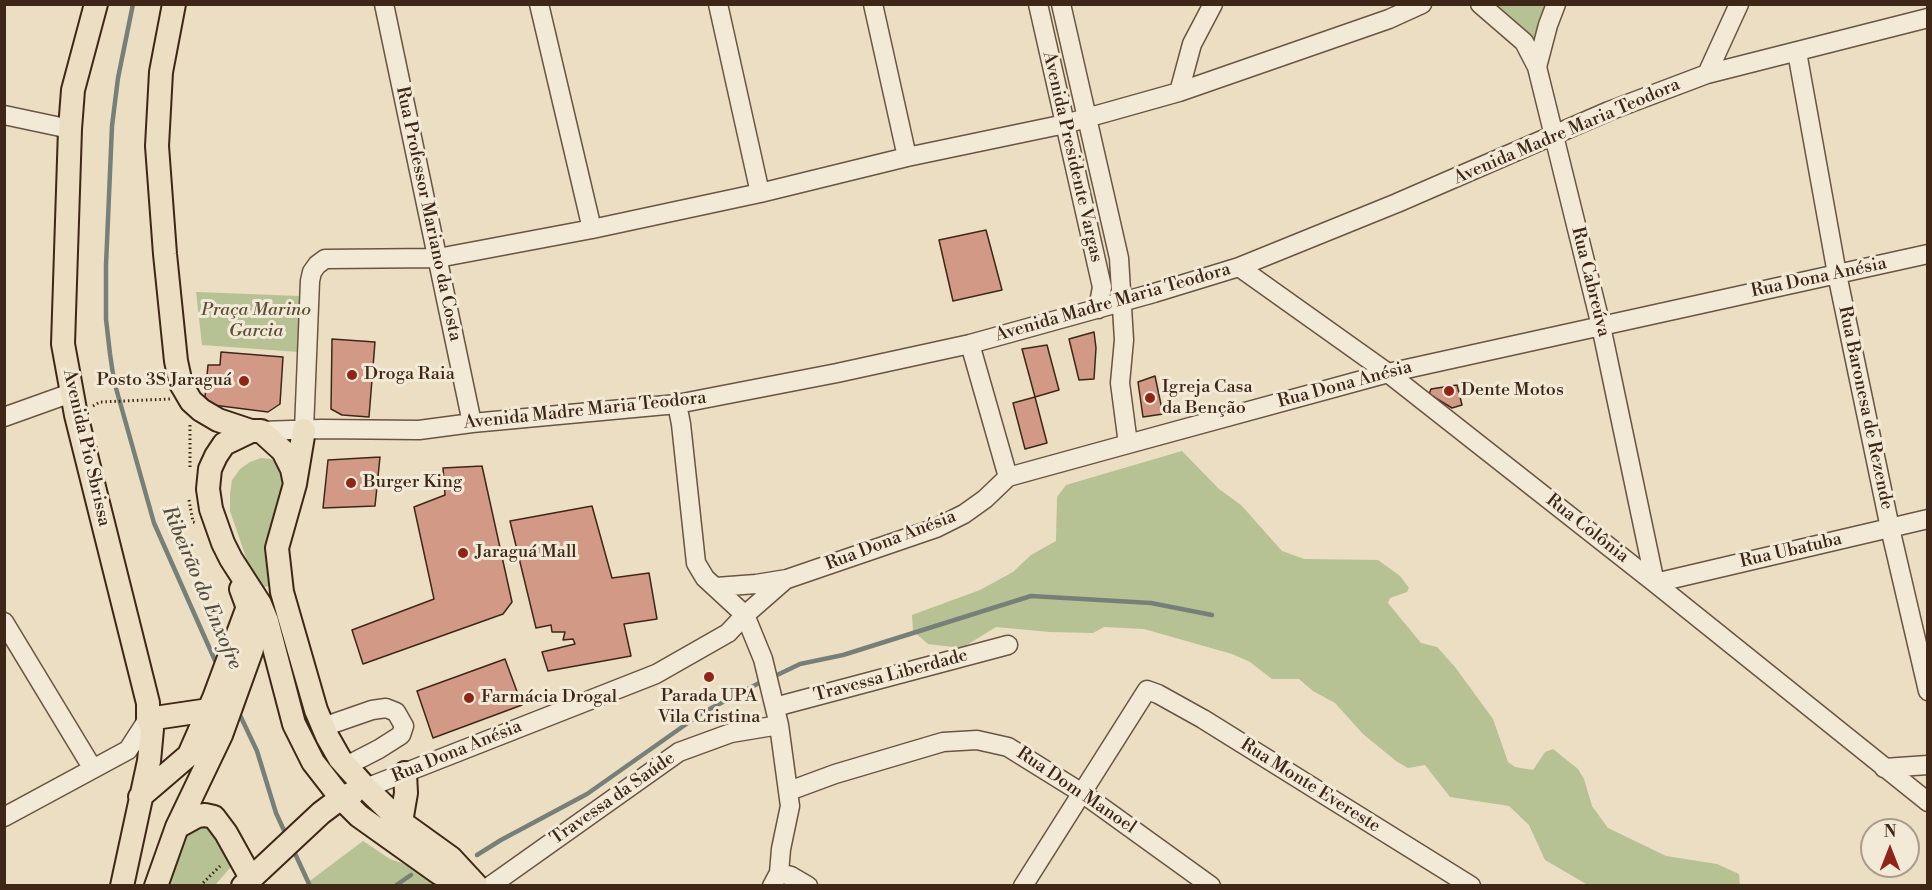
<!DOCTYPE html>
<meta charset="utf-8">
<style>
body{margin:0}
#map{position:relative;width:1932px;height:890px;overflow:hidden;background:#ebdec2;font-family:"Libre Bodoni",serif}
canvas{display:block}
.frame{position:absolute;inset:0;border:6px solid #3e2717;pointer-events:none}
.north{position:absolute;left:1860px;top:818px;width:60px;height:60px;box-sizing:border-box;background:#f2ead7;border:2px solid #aa9c8a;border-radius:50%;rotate:0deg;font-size:16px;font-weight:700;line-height:24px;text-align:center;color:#3e2717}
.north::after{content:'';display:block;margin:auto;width:21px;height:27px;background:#8f2418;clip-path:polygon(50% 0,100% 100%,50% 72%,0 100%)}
</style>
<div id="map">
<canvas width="1932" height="890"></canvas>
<div class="frame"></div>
<div class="north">N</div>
</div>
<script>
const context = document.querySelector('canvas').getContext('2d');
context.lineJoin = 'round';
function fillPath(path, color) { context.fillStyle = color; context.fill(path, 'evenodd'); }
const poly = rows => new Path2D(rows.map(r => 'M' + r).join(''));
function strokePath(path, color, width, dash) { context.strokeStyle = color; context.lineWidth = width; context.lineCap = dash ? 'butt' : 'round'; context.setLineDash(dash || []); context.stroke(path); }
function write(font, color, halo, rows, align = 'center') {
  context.font = font + ' "Libre Bodoni",serif'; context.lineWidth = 6; context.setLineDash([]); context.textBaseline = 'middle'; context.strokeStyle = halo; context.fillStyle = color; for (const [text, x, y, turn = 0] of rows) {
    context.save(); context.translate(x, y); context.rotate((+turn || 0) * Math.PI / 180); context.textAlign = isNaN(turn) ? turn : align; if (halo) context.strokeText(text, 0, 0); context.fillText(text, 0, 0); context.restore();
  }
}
const green = poly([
 [1491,5,1549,5,1534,45],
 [196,292,300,296,299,352,202,345],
 [1182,451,1219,489,1241,505,1282,551,1304,559,1378,560,1400,576,1409,588,1407,592,1390,598,1388,603,1421,643,1437,647,1455,667,1493,719,1508,762,1515,767,1533,770,1545,752,1553,749,1578,769,1584,779,1592,806,1608,828,1666,856,1717,864,1739,874,1740,885,1588,885,1545,860,1529,825,1509,806,1450,797,1425,765,1408,768,1396,761,1363,734,1335,703,1313,691,1299,679,1272,679,1250,662,1232,654,1144,629,1104,627,1093,633,1050,632,996,627,962,648,928,644,913,631,912,615,980,590,1013,572,1031,555,1056,541,1057,497,1066,485],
 [261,458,271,459,280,464,287,472,273,585,257,589,230,511,230,494,232,480,240,469,250,462],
 [200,826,212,829,229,853,230,868,215,885,161,886,184,834],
 [363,841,390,859,430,873,442,886,303,886]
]);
const stream = poly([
 [133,4,118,78,112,126,106,265,106,319,110,354,114,381,154,523,217,665],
 [773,677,800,664,843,655,1031,596,1151,603,1212,615],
 [238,711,257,751,276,813,287,837],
 [292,847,310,886],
 [477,855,501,840,587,794,702,713,763,681],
 [395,886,411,875]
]);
const building = poly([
 [986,230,1002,290,953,301,939,240,986,230],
 [1094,332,1096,348,1094,379,1079,380,1069,339,1094,332],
 [332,339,375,342,369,417,342,415,331,409,332,339],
 [1047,345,1059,390,1035,397,1022,349,1047,345],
 [221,352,283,357,280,404,268,412,213,405,205,397,208,365,220,365,221,352],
 [1155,376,1163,414,1143,417,1138,382,1155,376],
 [1457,385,1462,405,1452,408,1429,394,1431,389,1457,385],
 [1035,397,1047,443,1025,449,1013,403,1035,397],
 [380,457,375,506,323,508,328,460,380,457],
 [482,466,512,602,503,614,363,664,352,630,434,599,414,507,445,495,443,468,482,466],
 [592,506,612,578,649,573,657,619,624,624,631,656,548,671,542,652,575,644,573,639,563,640,565,632,552,632,551,625,536,628,510,521,592,506],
 [505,659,522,705,433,738,417,691,505,659]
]);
const path = poly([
 [93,406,100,402,170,399],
 [190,467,190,425],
 [189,500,193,522,197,523],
 [200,886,220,866]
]);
const minor = poly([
 [384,4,472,423],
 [539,4,592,229],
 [718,4,760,193],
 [873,4,907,157],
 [1038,4,1102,287,1098,309],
 [1061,4,1119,258,1124,340,1120,383,1128,444],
 [1480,4,1524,42,1537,67,1601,326,1655,583,1928,519],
 [1797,52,1837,274,1890,528,1928,691],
 [1537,67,1548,25,1556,4],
 [1707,74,1739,4],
 [1179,92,1192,44,1213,4],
 [4,115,70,129],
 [1239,267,1388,373,1655,583,1928,802],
 [970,344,1008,477],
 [677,404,681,424,696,563,705,578,745,615,763,659,779,725,790,806,781,849,779,873,772,886],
 [4,417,71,393],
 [304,430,310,281,312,272,317,265,325,259,438,258,592,229,760,193,907,157,1065,124,1179,92,1389,19,1422,4],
 [261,431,321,429,419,430,472,423,677,404,837,373,970,344,1154,293,1239,267,1397,203,1609,111,1707,74,1928,18],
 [716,587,756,584,787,579,936,528,964,514,985,499,1008,477,1128,444,1388,373,1928,254],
 [4,622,93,769],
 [775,707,1008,645],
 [323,727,372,710,386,708,396,712,404,726,401,735,379,749,346,766],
 [1884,768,1928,765],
 [366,788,656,674,728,633,745,615,785,580],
 [789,791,835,774,943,742,977,740,1008,747,1082,793,1211,886],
 [4,817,128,750,148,719],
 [779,873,791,876,808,886],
 [490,886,679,752,731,733,779,725],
 [1023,886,1147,690,1158,694,1203,719,1471,886]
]);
const major = poly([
 [96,4,73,90,70,129,63,344,76,415,148,703,148,719,152,729,149,761,122,886],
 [174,4,161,72,157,146,165,254,176,361,181,384,191,401,201,410,218,420,251,431],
 [304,430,295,484,277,548,282,592,316,710,327,736,340,759,366,788,401,822,451,858,476,885],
 [295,484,292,469,283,451,261,431,251,431,224,444,216,456,210,469,208,489,211,509,223,543,231,559,260,604,267,621,294,724,313,762,341,798,359,816,439,873,467,886],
 [148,719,209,710],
 [140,797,189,755,214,698,246,612],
 [401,822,406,793,405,773],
 [177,827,197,816,205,815,214,817,226,833,251,878],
 [156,886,177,827,221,735,252,649,248,608,241,589],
 [243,886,321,813,341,798,353,793]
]);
const markers = [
 [352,375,6,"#8f2418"],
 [244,381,6,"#8f2418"],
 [1449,391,6,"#8f2418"],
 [1150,398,6,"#8f2418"],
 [351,483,6,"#8f2418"],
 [463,553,6,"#8f2418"],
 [709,677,6,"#8f2418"],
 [469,698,6,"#8f2418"]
];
const streetNames = [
 ["Avenida Madre Maria Teodora",1567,132,-23],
 ["Avenida Presidente Vargas",1072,157,77],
 ["Rua Professor Mariano da Costa",428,214,78],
 ["Rua Dona Anésia",1819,278,-12],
 ["Rua Cabreúva",1590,282,76],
 ["Avenida Madre Maria Teodora",1113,303,-16],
 ["Rua Dona Anésia",1345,385,-15],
 ["Rua Baronesa de Rezende",1865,408,78],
 ["Avenida Madre Maria Teodora",585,411,-6],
 ["Avenida Pio Sbrissa",86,448,77],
 ["Rua Colônia",1587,529,38],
 ["Rua Dona Anésia",891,541,-21],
 ["Rua Ubatuba",1791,551,-13],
 ["Travessa Liberdade",891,676,-15],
 ["Rua Dona Anésia",457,752,-22],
 ["Rua Monte Evereste",1310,786,32],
 ["Rua Dom Manoel",1076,791,34],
 ["Travessa da Saúde",613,799,-35]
];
const parkNames = [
 ["Praça Marino",256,311],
 ["Garcia",256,332]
];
const poiNames = [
 ["Droga Raia",364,375],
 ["Posto 3S Jaraguá",232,381,"right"],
 ["Igreja Casa",1162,388],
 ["da Benção",1162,409],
 ["Dente Motos",1461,391],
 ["Burger King",363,483],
 ["Jaraguá Mall",475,553],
 ["Parada UPA",709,697,"center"],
 ["Vila Cristina",709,718,"center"],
 ["Farmácia Drogal",481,698]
];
const waterNames = [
 ["Ribeirão do Enxofre",201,588,67]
];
fillPath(green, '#b6c194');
strokePath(stream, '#768079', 4.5);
fillPath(building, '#d29987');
strokePath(building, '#3e2717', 1.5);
strokePath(minor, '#695542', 21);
strokePath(major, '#3e2717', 26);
strokePath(path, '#3e2717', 3, [1.5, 3]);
strokePath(minor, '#f2ead7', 18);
strokePath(major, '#ebdec2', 22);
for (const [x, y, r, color] of markers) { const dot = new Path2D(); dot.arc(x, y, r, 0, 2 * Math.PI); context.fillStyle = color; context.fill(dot); strokePath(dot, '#f2ead7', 2); }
write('18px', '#3e2717', '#f2ead7', streetNames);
write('italic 18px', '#5c4e36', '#f2ead7', parkNames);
write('18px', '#3e2717', '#f2ead7', poiNames, 'left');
write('italic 20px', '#554c40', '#f2ead7', waterNames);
</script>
